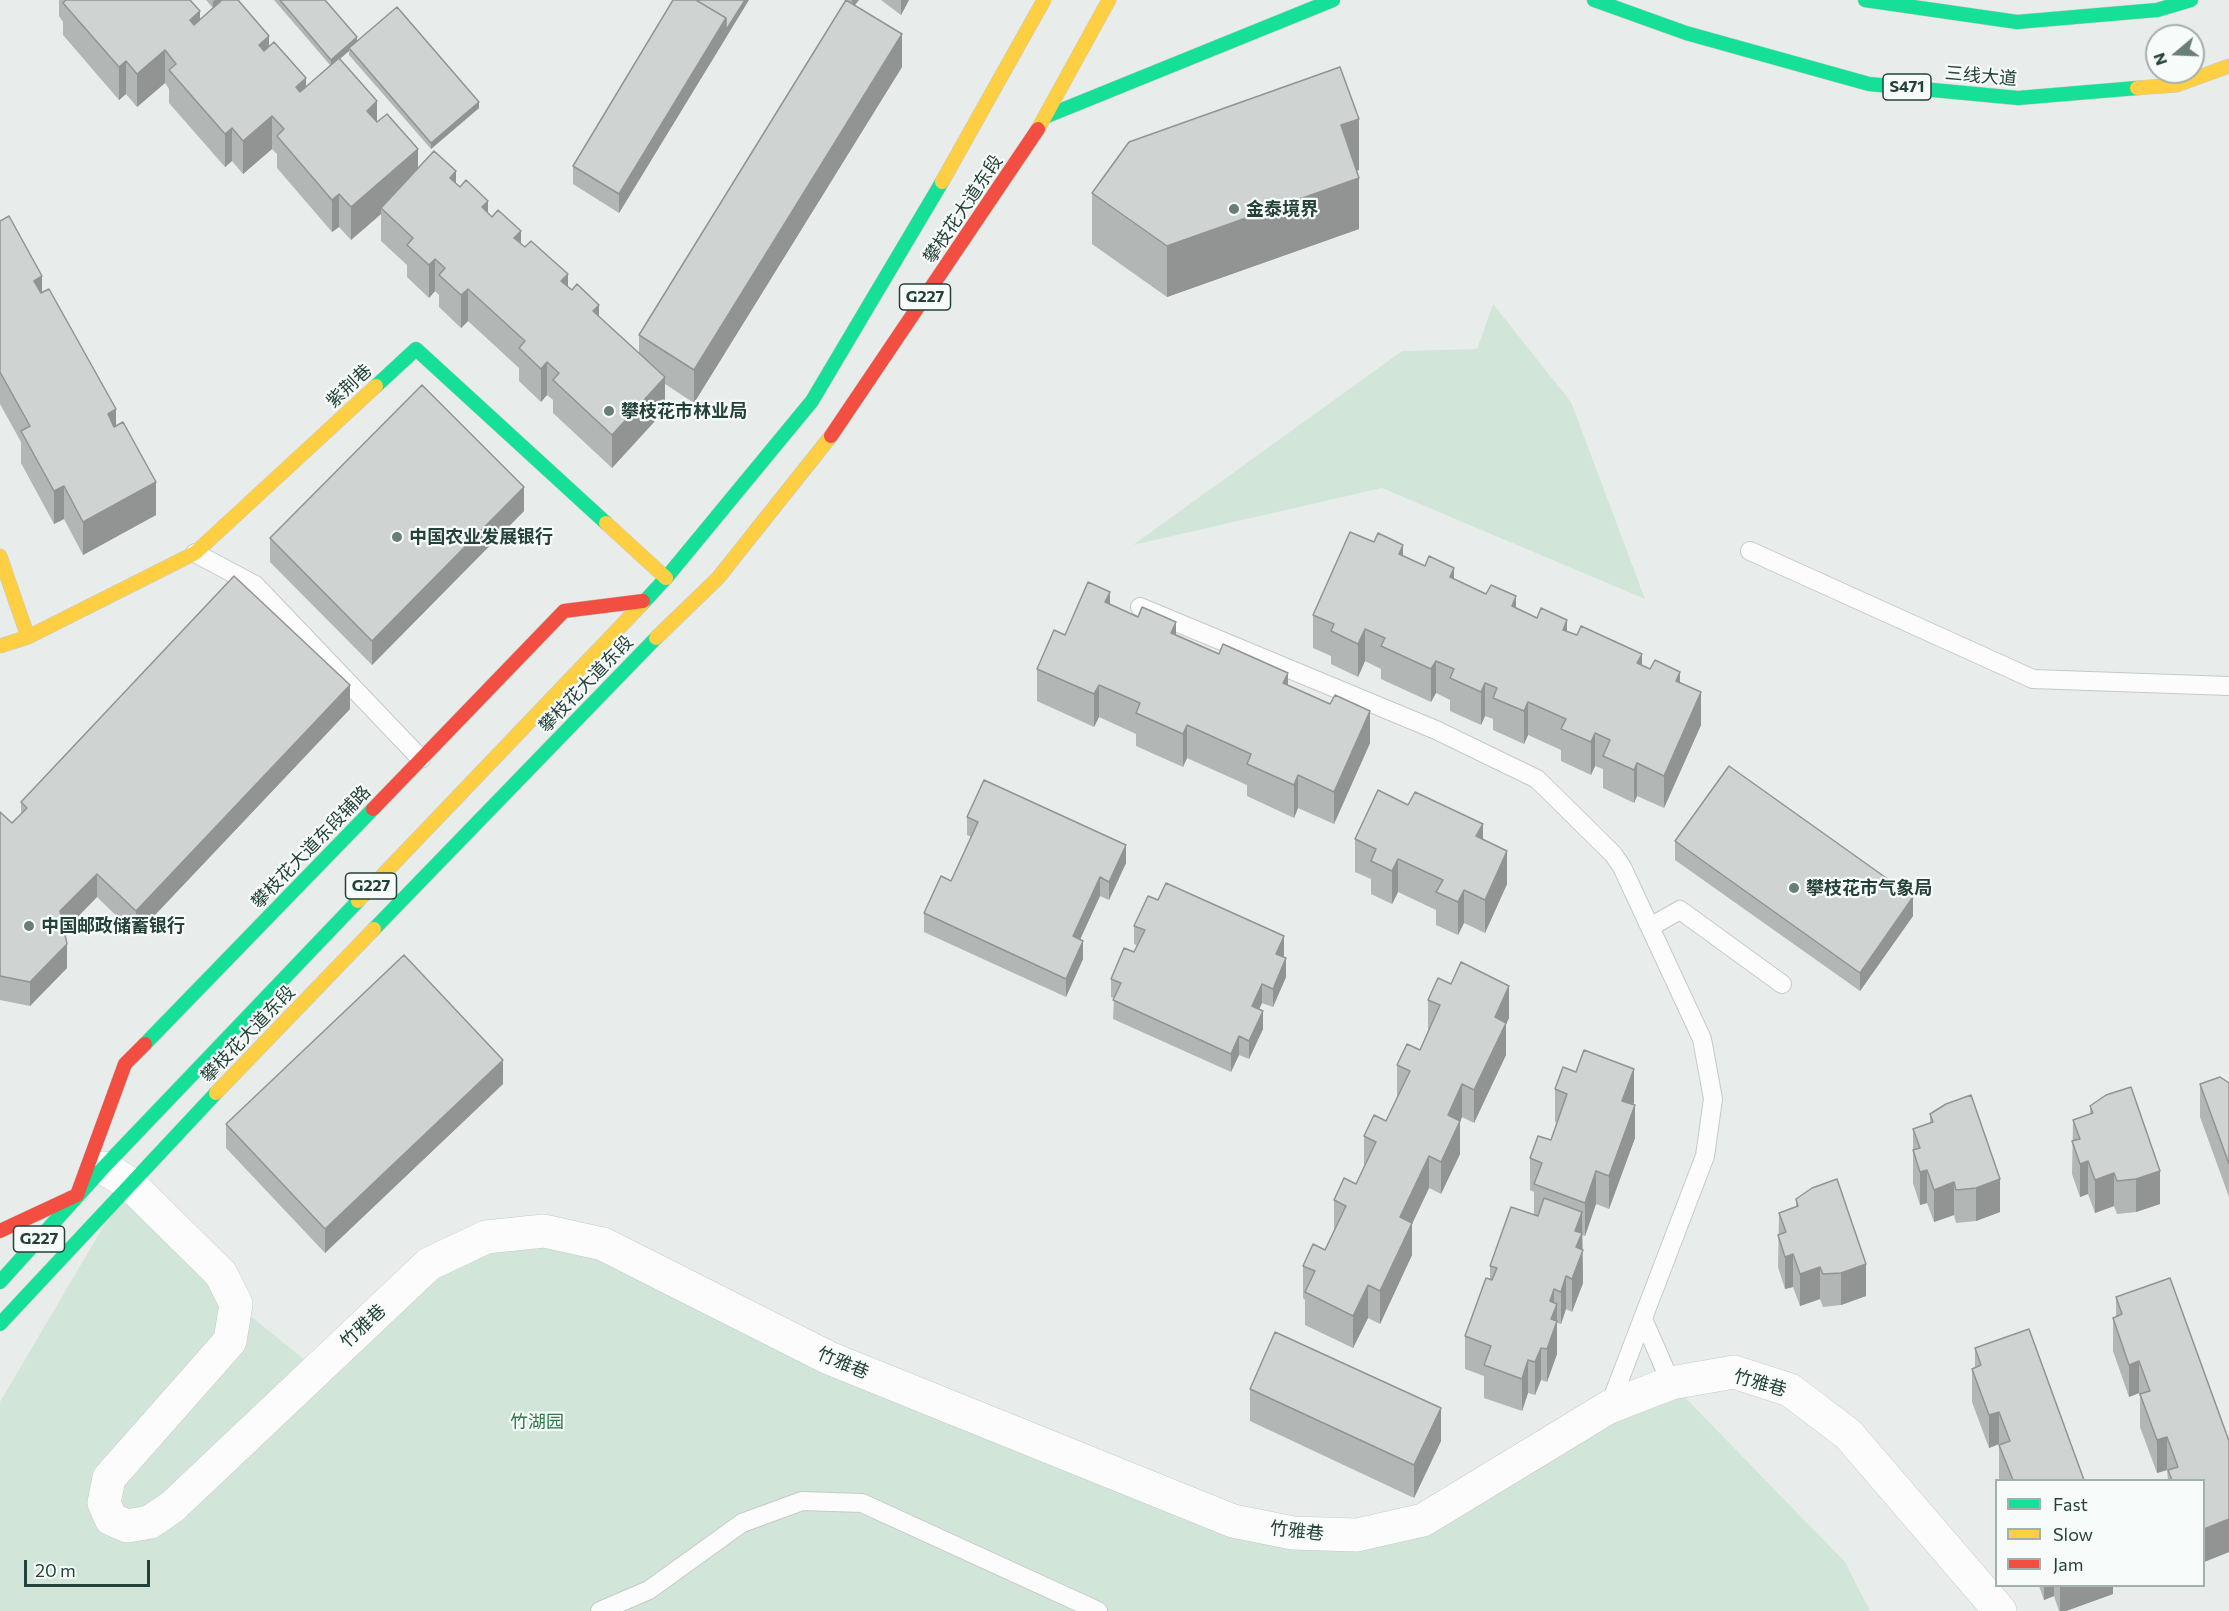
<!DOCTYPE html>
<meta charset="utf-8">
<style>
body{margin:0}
#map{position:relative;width:2229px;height:1611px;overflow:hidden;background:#e8edeb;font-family:Commissioner,sans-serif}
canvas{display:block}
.legend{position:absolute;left:1995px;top:1479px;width:210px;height:108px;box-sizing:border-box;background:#f7fbf9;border:2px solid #a3b1ad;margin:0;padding:8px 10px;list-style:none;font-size:18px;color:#24423a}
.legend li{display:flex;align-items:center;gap:12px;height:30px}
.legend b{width:30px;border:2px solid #a3b1ad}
.north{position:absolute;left:2145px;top:24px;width:60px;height:60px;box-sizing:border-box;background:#f7fbf9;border:2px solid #a3b1ad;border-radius:50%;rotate:251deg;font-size:16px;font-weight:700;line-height:24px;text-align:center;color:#24423a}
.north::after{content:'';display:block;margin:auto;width:21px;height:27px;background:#697e78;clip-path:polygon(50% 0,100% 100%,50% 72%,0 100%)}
.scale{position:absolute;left:24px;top:1560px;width:126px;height:27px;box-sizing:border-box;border:3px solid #24423a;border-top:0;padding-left:8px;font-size:18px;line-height:21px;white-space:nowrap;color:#24423a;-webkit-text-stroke:4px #f7fbf9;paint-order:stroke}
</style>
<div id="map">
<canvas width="2229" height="1611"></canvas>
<ul class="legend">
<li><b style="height:8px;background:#16e098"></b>Fast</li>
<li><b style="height:8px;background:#ffcf43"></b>Slow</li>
<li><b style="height:8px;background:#f24e42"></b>Jam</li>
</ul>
<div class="north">N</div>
<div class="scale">20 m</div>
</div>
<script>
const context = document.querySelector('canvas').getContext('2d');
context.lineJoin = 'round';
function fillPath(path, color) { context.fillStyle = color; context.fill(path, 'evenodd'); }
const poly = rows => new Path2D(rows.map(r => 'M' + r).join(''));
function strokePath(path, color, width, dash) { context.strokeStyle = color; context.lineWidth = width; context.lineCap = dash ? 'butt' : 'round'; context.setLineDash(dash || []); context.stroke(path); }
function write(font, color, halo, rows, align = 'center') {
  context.font = font + ' Commissioner,"Noto Sans SC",sans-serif'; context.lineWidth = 4.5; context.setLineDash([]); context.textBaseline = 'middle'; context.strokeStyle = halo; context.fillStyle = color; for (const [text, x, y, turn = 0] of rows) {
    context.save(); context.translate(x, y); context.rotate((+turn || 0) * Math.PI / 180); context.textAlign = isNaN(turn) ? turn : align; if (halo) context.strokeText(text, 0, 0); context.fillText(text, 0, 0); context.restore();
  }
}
const green = poly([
 [1493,304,1571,402,1645,599,1382,488,1133,545,1402,351,1477,349],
 [129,1183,236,1304,317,1370,429,1264,544,1231,1233,1521,1357,1535,1671,1383,1845,1562,1870,1611,0,1611,0,1402]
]);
const lane = poly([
 [1750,551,2033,679,2229,686],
 [195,553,255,585,421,759],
 [1140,607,1436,730,1537,779,1613,854,1622,867,1702,1039,1713,1099,1705,1156,1609,1407],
 [1650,927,1680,910,1782,984],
 [1643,1319,1671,1383],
 [600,1611,649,1590,742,1523,802,1501,862,1503,1098,1611]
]);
const street = poly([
 [104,1168,129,1183,221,1274,236,1304,230,1341,109,1478,104,1503,111,1519,127,1526,150,1522,172,1507,429,1264,486,1237,544,1231,603,1244,829,1358,1233,1521,1293,1533,1357,1535,1423,1520,1609,1407,1671,1383,1734,1372,1790,1390,1848,1434,2000,1611]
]);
const fast = poly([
 [1594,0,1686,33,1869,84,2018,98,2137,88],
 [1865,0,2017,22,2157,10,2191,0],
 [1047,116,1333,0],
 [376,386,416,349,606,523],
 [642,604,666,578,812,401,942,182],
 [374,929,656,638],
 [145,1044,373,809],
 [0,1282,103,1168,358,901],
 [0,1324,216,1093]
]);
const slow = poly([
 [2137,88,2177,85,2229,66],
 [1038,129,1109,0],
 [942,182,1044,0],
 [606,523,666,578],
 [0,556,28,637],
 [656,638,718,578,831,436],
 [0,646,28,637,195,553,376,386],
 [358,901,642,604],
 [216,1093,374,929]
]);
const jam = poly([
 [831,436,1038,129],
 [373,809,564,611,643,601],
 [0,1231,77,1195,125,1064,145,1044]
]);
const wall = poly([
 [59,0,190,0,200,20,213,8,206,0,238,0,269,46,306,87,330,65,274,0,325,0,357,42,479,108,431,149,349,55,349,51,340,59,377,122,418,168,456,183,639,354,639,335,845,1,844,0,859,0,855,5,902,67,694,403,665,384,665,410,612,468,553,413,553,400,547,395,541,402,519,381,519,368,468,321,461,328,439,307,439,295,435,291,429,298,407,277,407,265,381,241,381,214,351,240,339,227,332,232,277,168,277,154,272,149,243,174,232,161,225,167,169,103,169,89,165,83,137,107,126,94,119,100,63,35,63,22,59,16],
 [881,0,909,0,901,15],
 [726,37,619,213,573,184,573,166],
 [1359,170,1356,171,1359,229,1167,297,1092,244,1092,193],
 [0,221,42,292,116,425,156,515,83,555,64,519,54,524,21,463,21,442,0,404],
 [524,511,372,665,270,562,270,538],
 [1403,556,1680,683,1701,725,1664,808,1637,796,1634,803,1603,788,1603,769,1595,766,1591,775,1561,761,1561,750,1528,735,1524,744,1493,730,1493,719,1485,716,1481,725,1450,711,1450,700,1436,693,1431,702,1381,679,1381,669,1365,661,1358,677,1331,664,1331,656,1313,648,1313,615],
 [1110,604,1288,685,1370,743,1334,824,1298,808,1294,818,1247,796,1247,785,1187,758,1183,767,1136,746,1136,734,1099,717,1094,727,1037,701,1037,669,1065,635],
 [350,709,136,935,97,897,64,931,67,968,30,1006,0,1000,0,812,12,823,21,814,21,802],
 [967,817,1126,863,1109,900,1100,896,1080,939,1083,959,1066,997,924,932,924,913,951,881,971,837,967,835],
 [1355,839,1483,839,1507,884,1485,933,1464,923,1458,935,1436,925,1436,910,1398,892,1392,904,1371,894,1371,879,1355,872],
 [1675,841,1913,916,1860,991,1675,860],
 [1134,926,1284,955,1283,957,1286,977,1273,1007,1262,1003,1259,1009,1263,1029,1249,1059,1239,1055,1231,1072,1113,1019,1114,998,1111,997,1111,979,1134,952,1138,946,1134,944],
 [1428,1000,1509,1018,1506,1024,1506,1055,1474,1123,1462,1117,1460,1122,1460,1154,1441,1194,1429,1188,1412,1224,1412,1255,1380,1324,1368,1318,1353,1348,1305,1325,1305,1300,1303,1298,1303,1266,1325,1250,1334,1230,1334,1200,1356,1184,1364,1167,1364,1136,1386,1121,1397,1097,1397,1065,1420,1050,1428,1031],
 [2229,1083,2229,1197,2200,1117,2200,1084],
 [503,1084,325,1253,226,1148,226,1124],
 [1555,1089,1634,1102,1633,1105,1635,1138,1609,1209,1596,1204,1585,1236,1582,1235,1583,1283,1572,1312,1566,1309,1561,1324,1557,1323,1557,1354,1547,1382,1541,1380,1535,1395,1528,1393,1522,1411,1484,1398,1484,1376,1465,1369,1465,1336,1490,1280,1490,1266,1534,1215,1534,1192,1530,1190,1530,1158,1551,1140,1557,1123,1555,1122],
 [2090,1106,2160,1204,2136,1212,2117,1214,2114,1206,2095,1213,2088,1194,2080,1197,2072,1174,2073,1120,2090,1114],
 [1930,1114,2000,1212,1976,1221,1956,1223,1954,1215,1934,1222,1927,1203,1920,1205,1913,1183,1913,1129,1930,1123],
 [1796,1199,1866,1296,1841,1305,1823,1307,1820,1299,1800,1306,1793,1287,1785,1289,1778,1267,1779,1213,1796,1207],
 [2116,1297,2229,1441,2229,1552,2204,1562,2204,1480,2168,1480,2167,1470,2157,1473,2140,1427,2140,1397,2139,1393,2129,1397,2113,1351,2113,1318,2116,1317],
 [1975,1348,2084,1480,2000,1480,1999,1478,1999,1444,1989,1448,1972,1402,1972,1369,1975,1368],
 [1250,1389,1441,1441,1414,1498,1250,1421],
 [2039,1586,2113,1586,2113,1594,2066,1611,2059,1611,2054,1596,2044,1600]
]);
const shadedWall = poly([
 [215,0,223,0,213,8,213,2],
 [745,0,749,0,619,213,619,194,726,18],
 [852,0,859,0,852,8],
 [901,0,909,0,901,15],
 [200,11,200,44,190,20],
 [902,34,902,67,694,403,694,370],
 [269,36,269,68,259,45],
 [357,37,357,44,349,48,349,51,331,66,331,60],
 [165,50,165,83,137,107,137,74],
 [126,61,126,94,119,100,119,67],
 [306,78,306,111,296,87],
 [377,101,377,134,367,111],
 [479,102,479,108,431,149,431,143],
 [272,116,272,149,243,174,243,141],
 [1359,119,1359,170,1341,176,1341,125],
 [232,128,232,161,225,167,225,134],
 [418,149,418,182,381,208,381,214,351,240,351,207],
 [456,171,456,204,450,178],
 [1359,178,1359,229,1167,297,1167,246],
 [339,194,339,227,332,232,332,200],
 [488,201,488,233,482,207],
 [521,231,521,263,514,238],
 [435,259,435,291,429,298,429,265],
 [568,274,568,307,561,281],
 [42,276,42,309,34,281],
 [468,289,468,321,461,328,461,295],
 [599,305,599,338,593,311],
 [547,362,547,395,541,402,541,369],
 [665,377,665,410,612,468,612,435],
 [116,409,116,442,108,414],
 [156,482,156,515,83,555,83,522],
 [64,486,64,519,54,524,54,491],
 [524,487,524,511,372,665,372,641],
 [1403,545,1403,577,1399,554],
 [1454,568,1454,601,1450,577],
 [1110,592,1110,624,1105,602],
 [1516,596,1516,629,1512,606],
 [1567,620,1567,653,1563,630],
 [1176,622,1176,655,1171,633],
 [1365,629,1365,661,1358,677,1358,644],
 [1642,654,1642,686,1637,663],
 [1436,661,1436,693,1431,702,1431,669],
 [1680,672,1680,704,1676,681],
 [1288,673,1288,706,1283,683],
 [1485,683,1485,716,1481,725,1481,692],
 [350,685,350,709,136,935,136,911],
 [1099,685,1099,717,1094,727,1094,694],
 [1701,692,1701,725,1664,808,1664,776],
 [1528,702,1528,735,1524,744,1524,711],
 [1370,711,1370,743,1334,824,1334,792],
 [1187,725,1187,758,1183,767,1183,734],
 [1595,733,1595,766,1591,775,1591,742],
 [1637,763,1637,796,1634,803,1634,770],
 [1298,775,1298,808,1294,818,1294,785],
 [1483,824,1483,857,1476,836],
 [1126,845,1126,863,1109,900,1109,882],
 [1507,851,1507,884,1485,933,1485,900],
 [1398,859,1398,892,1392,904,1392,871],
 [97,874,97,897,60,935,60,911],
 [1100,877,1100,896,1073,955,1073,936],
 [1464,890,1464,923,1458,935,1458,902],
 [1913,897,1913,916,1860,991,1860,973],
 [1284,936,1284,955,1276,972,1276,954],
 [1083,941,1083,959,1066,997,1066,979],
 [67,944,67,968,30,1006,30,982],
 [1286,958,1286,977,1273,1007,1273,989],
 [1262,984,1262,1003,1252,1025,1252,1006],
 [1509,986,1509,1018,1506,1024,1506,1055,1474,1123,1474,1090,1495,1017],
 [1263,1011,1263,1029,1249,1059,1249,1041],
 [1239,1036,1239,1055,1231,1072,1231,1054],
 [503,1060,503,1084,325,1253,325,1229],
 [1634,1069,1634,1102,1622,1134,1622,1101],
 [1462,1084,1462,1117,1460,1122,1460,1154,1441,1194,1441,1162,1448,1115],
 [1635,1105,1635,1138,1609,1209,1609,1176],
 [1429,1156,1429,1188,1412,1224,1412,1255,1380,1324,1380,1291,1400,1217],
 [2088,1161,2088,1194,2080,1197,2080,1164],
 [1927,1170,1927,1203,1920,1205,1920,1172],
 [1596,1171,1596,1204,1585,1236,1585,1203],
 [2160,1171,2160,1204,2136,1212,2136,1179],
 [2114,1173,2114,1206,2095,1213,2095,1180],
 [2000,1179,2000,1212,1976,1221,1976,1188],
 [1954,1182,1954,1215,1934,1222,1934,1190],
 [1582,1212,1583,1283,1572,1312,1572,1279,1575,1231],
 [1793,1254,1793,1287,1785,1289,1785,1257],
 [1866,1264,1866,1296,1841,1305,1841,1273],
 [1820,1267,1820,1299,1800,1306,1800,1274],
 [1566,1276,1566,1309,1561,1324,1561,1292],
 [1368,1285,1368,1318,1353,1348,1353,1316],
 [1554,1289,1554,1310,1557,1304,1557,1324,1557,1321,1557,1354,1547,1382,1547,1349,1550,1301],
 [1541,1348,1541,1380,1535,1395,1535,1362],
 [1528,1360,1528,1393,1522,1411,1522,1379],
 [2139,1361,2139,1393,2129,1397,2129,1365],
 [1441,1408,1441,1441,1414,1498,1414,1465],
 [1999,1412,1999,1444,1989,1448,1989,1415],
 [2167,1437,2167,1470,2157,1473,2157,1440],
 [2229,1519,2229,1552,2204,1562,2204,1529],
 [2044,1586,2054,1586,2054,1596,2044,1600],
 [2060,1586,2113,1586,2113,1594,2066,1611,2060,1611]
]);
const building = poly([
 [66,0,190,0,200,11,190,20,194,25,222,0,238,0,269,36,259,45,264,51,274,42,306,78,296,87,300,92,339,58,377,101,367,111,377,122,387,114,418,149,351,207,339,194,332,200,277,136,284,129,272,116,243,141,232,128,225,134,169,70,176,64,165,50,137,74,126,61,119,67,63,3,66,0],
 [280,0,325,0,357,37,331,60,280,0],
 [673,0,696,0,726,18,619,194,573,166,673,0],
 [696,0,745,0,726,30,726,18,696,0],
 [846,0,902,34,694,370,639,335,846,0],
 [397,7,479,102,431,143,349,48,397,7],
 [1340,67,1359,119,1341,125,1359,178,1167,246,1092,193,1129,142,1340,67],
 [434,151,456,171,450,178,460,187,466,180,488,201,482,207,492,217,498,210,521,231,514,238,525,247,531,241,568,274,561,281,572,290,577,284,599,305,593,311,665,377,612,435,553,380,559,373,547,362,541,369,519,348,525,341,468,289,461,295,439,275,445,268,435,259,429,265,407,245,413,238,381,208,434,151],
 [9,216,42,276,34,281,41,293,49,289,116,409,108,414,114,427,123,422,156,482,83,522,64,486,54,491,21,431,30,426,0,372,0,221,9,216],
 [422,385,524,487,372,641,270,538,422,385],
 [1350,532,1374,542,1378,533,1403,545,1399,554,1425,566,1429,556,1454,568,1450,577,1486,594,1491,585,1516,596,1512,606,1537,618,1541,608,1567,620,1563,630,1577,635,1581,626,1642,654,1637,663,1650,669,1655,660,1680,672,1676,681,1701,692,1664,776,1637,763,1634,770,1603,756,1610,740,1595,733,1591,742,1561,729,1566,719,1528,702,1524,711,1493,698,1497,688,1485,683,1481,692,1450,678,1454,669,1436,661,1431,669,1381,646,1385,638,1365,629,1358,644,1331,631,1334,624,1313,615,1350,532],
 [234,576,350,685,136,911,97,874,60,911,67,944,30,982,0,976,0,812,12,823,27,808,21,802,234,576],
 [1088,582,1110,592,1105,602,1138,617,1142,607,1176,622,1171,633,1219,654,1223,644,1288,673,1283,683,1330,704,1335,695,1370,711,1334,792,1298,775,1294,785,1247,764,1251,754,1187,725,1183,734,1136,713,1140,703,1099,685,1094,694,1037,669,1054,630,1065,635,1088,582],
 [1729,766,1913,897,1860,973,1675,841,1729,766],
 [984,780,1126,845,1109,882,1100,877,1073,936,1083,941,1066,979,924,913,941,876,951,881,978,822,967,817,984,780],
 [1378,790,1408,805,1415,792,1483,824,1476,836,1507,851,1485,900,1464,890,1458,902,1436,892,1443,880,1398,859,1392,871,1371,861,1376,849,1355,839,1378,790],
 [1166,883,1284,936,1276,954,1286,958,1273,989,1262,984,1252,1006,1263,1011,1249,1041,1239,1036,1231,1054,1113,1000,1121,983,1111,979,1124,948,1134,952,1145,930,1134,926,1148,896,1158,900,1166,883],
 [404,955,503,1060,325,1229,226,1124,404,955],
 [1461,962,1509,986,1495,1017,1506,1023,1474,1090,1462,1084,1448,1115,1460,1121,1441,1162,1429,1156,1400,1217,1412,1223,1380,1291,1368,1285,1353,1316,1305,1292,1315,1271,1303,1266,1313,1244,1325,1250,1346,1206,1334,1200,1344,1178,1356,1184,1376,1142,1364,1136,1374,1115,1386,1121,1410,1071,1397,1065,1407,1044,1420,1050,1440,1005,1428,1000,1438,978,1451,984,1461,962],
 [1584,1050,1634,1069,1622,1101,1635,1105,1609,1176,1596,1171,1585,1203,1534,1184,1542,1163,1530,1158,1538,1136,1551,1140,1567,1094,1555,1089,1563,1067,1576,1072,1584,1050],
 [2220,1077,2229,1083,2229,1164,2200,1084,2220,1077],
 [2131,1087,2160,1171,2136,1179,2117,1181,2114,1173,2095,1180,2088,1161,2080,1164,2072,1141,2080,1139,2073,1120,2093,1113,2090,1106,2106,1095,2131,1087],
 [1971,1095,2000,1179,1976,1188,1956,1190,1954,1182,1934,1190,1927,1170,1920,1172,1913,1150,1920,1148,1913,1129,1933,1122,1930,1114,1946,1104,1971,1095],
 [1837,1179,1866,1264,1841,1273,1823,1274,1820,1267,1800,1274,1793,1254,1785,1257,1778,1235,1786,1232,1779,1213,1798,1206,1796,1199,1812,1188,1837,1179],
 [1544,1198,1582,1212,1575,1231,1582,1233,1576,1247,1583,1250,1572,1279,1566,1276,1561,1292,1554,1289,1550,1301,1557,1304,1551,1319,1557,1321,1547,1349,1541,1348,1535,1362,1528,1360,1522,1379,1484,1365,1491,1346,1465,1336,1486,1278,1492,1280,1497,1268,1490,1266,1511,1207,1538,1216,1544,1198],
 [2170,1278,2229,1441,2229,1519,2204,1529,2204,1480,2172,1480,2168,1470,2178,1467,2167,1437,2157,1440,2140,1394,2150,1391,2139,1361,2129,1365,2113,1318,2122,1314,2116,1297,2170,1278],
 [2029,1329,2084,1480,2013,1480,1999,1445,2010,1441,1999,1412,1989,1415,1972,1369,1981,1365,1975,1348,2029,1329],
 [1275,1332,1441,1408,1414,1465,1250,1389,1275,1332]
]);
const markers = [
 [1234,209,6,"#697e78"],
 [609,411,6,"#697e78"],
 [397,537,6,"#697e78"],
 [1794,888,6,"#697e78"],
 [29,926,6,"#697e78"]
];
const shields = [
 [1907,87,48],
 [925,297,51],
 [371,886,51],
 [39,1239,51]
];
const shieldNames = [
 ["S471",1907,87],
 ["G227",925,297],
 ["G227",371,886],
 ["G227",39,1239]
];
const streetNames = [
 ["三线大道",1981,76,5],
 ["攀枝花大道东段",963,209,-56],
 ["紫荆巷",349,386,-43],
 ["攀枝花大道东段",586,684,-46],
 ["攀枝花大道东段辅路",311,847,-46],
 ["攀枝花大道东段",248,1034,-46],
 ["竹雅巷",363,1326,-43],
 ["竹雅巷",843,1363,23],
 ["竹雅巷",1760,1383,16],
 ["竹雅巷",1297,1531,6]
];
const poiNames = [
 ["金泰境界",1246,209],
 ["攀枝花市林业局",621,411],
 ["中国农业发展银行",409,537],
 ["攀枝花市气象局",1806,888],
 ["中国邮政储蓄银行",41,926]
];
const parkNames = [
 ["竹湖园",537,1422]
];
fillPath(green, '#d1e6d8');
strokePath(lane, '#c5cac8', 20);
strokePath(street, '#c5cac8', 34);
strokePath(fast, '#c3cbc8', 15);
strokePath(slow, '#c3cbc8', 15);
strokePath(jam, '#c3cbc8', 15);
strokePath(lane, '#fcfcfc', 18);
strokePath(street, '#fcfcfc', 33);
strokePath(fast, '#16e098', 14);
strokePath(slow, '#ffcf43', 14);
strokePath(jam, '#f24e42', 14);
fillPath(wall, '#b2b6b5');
fillPath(shadedWall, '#919493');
fillPath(building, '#cfd4d2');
strokePath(building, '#919493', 1.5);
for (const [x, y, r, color] of markers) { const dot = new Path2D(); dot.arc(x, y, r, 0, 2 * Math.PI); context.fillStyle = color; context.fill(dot); strokePath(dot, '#f7fbf9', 2); }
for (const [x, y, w] of shields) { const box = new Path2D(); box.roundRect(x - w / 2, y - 13, w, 26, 4.5); context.fillStyle = '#f7fbf9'; context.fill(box); strokePath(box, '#24423a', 1.5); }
write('bold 16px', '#24423a', null, shieldNames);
write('18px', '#24423a', '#f7fbf9', streetNames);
write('bold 18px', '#24423a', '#f7fbf9', poiNames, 'left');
write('18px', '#2d7a4b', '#f7fbf9', parkNames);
</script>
